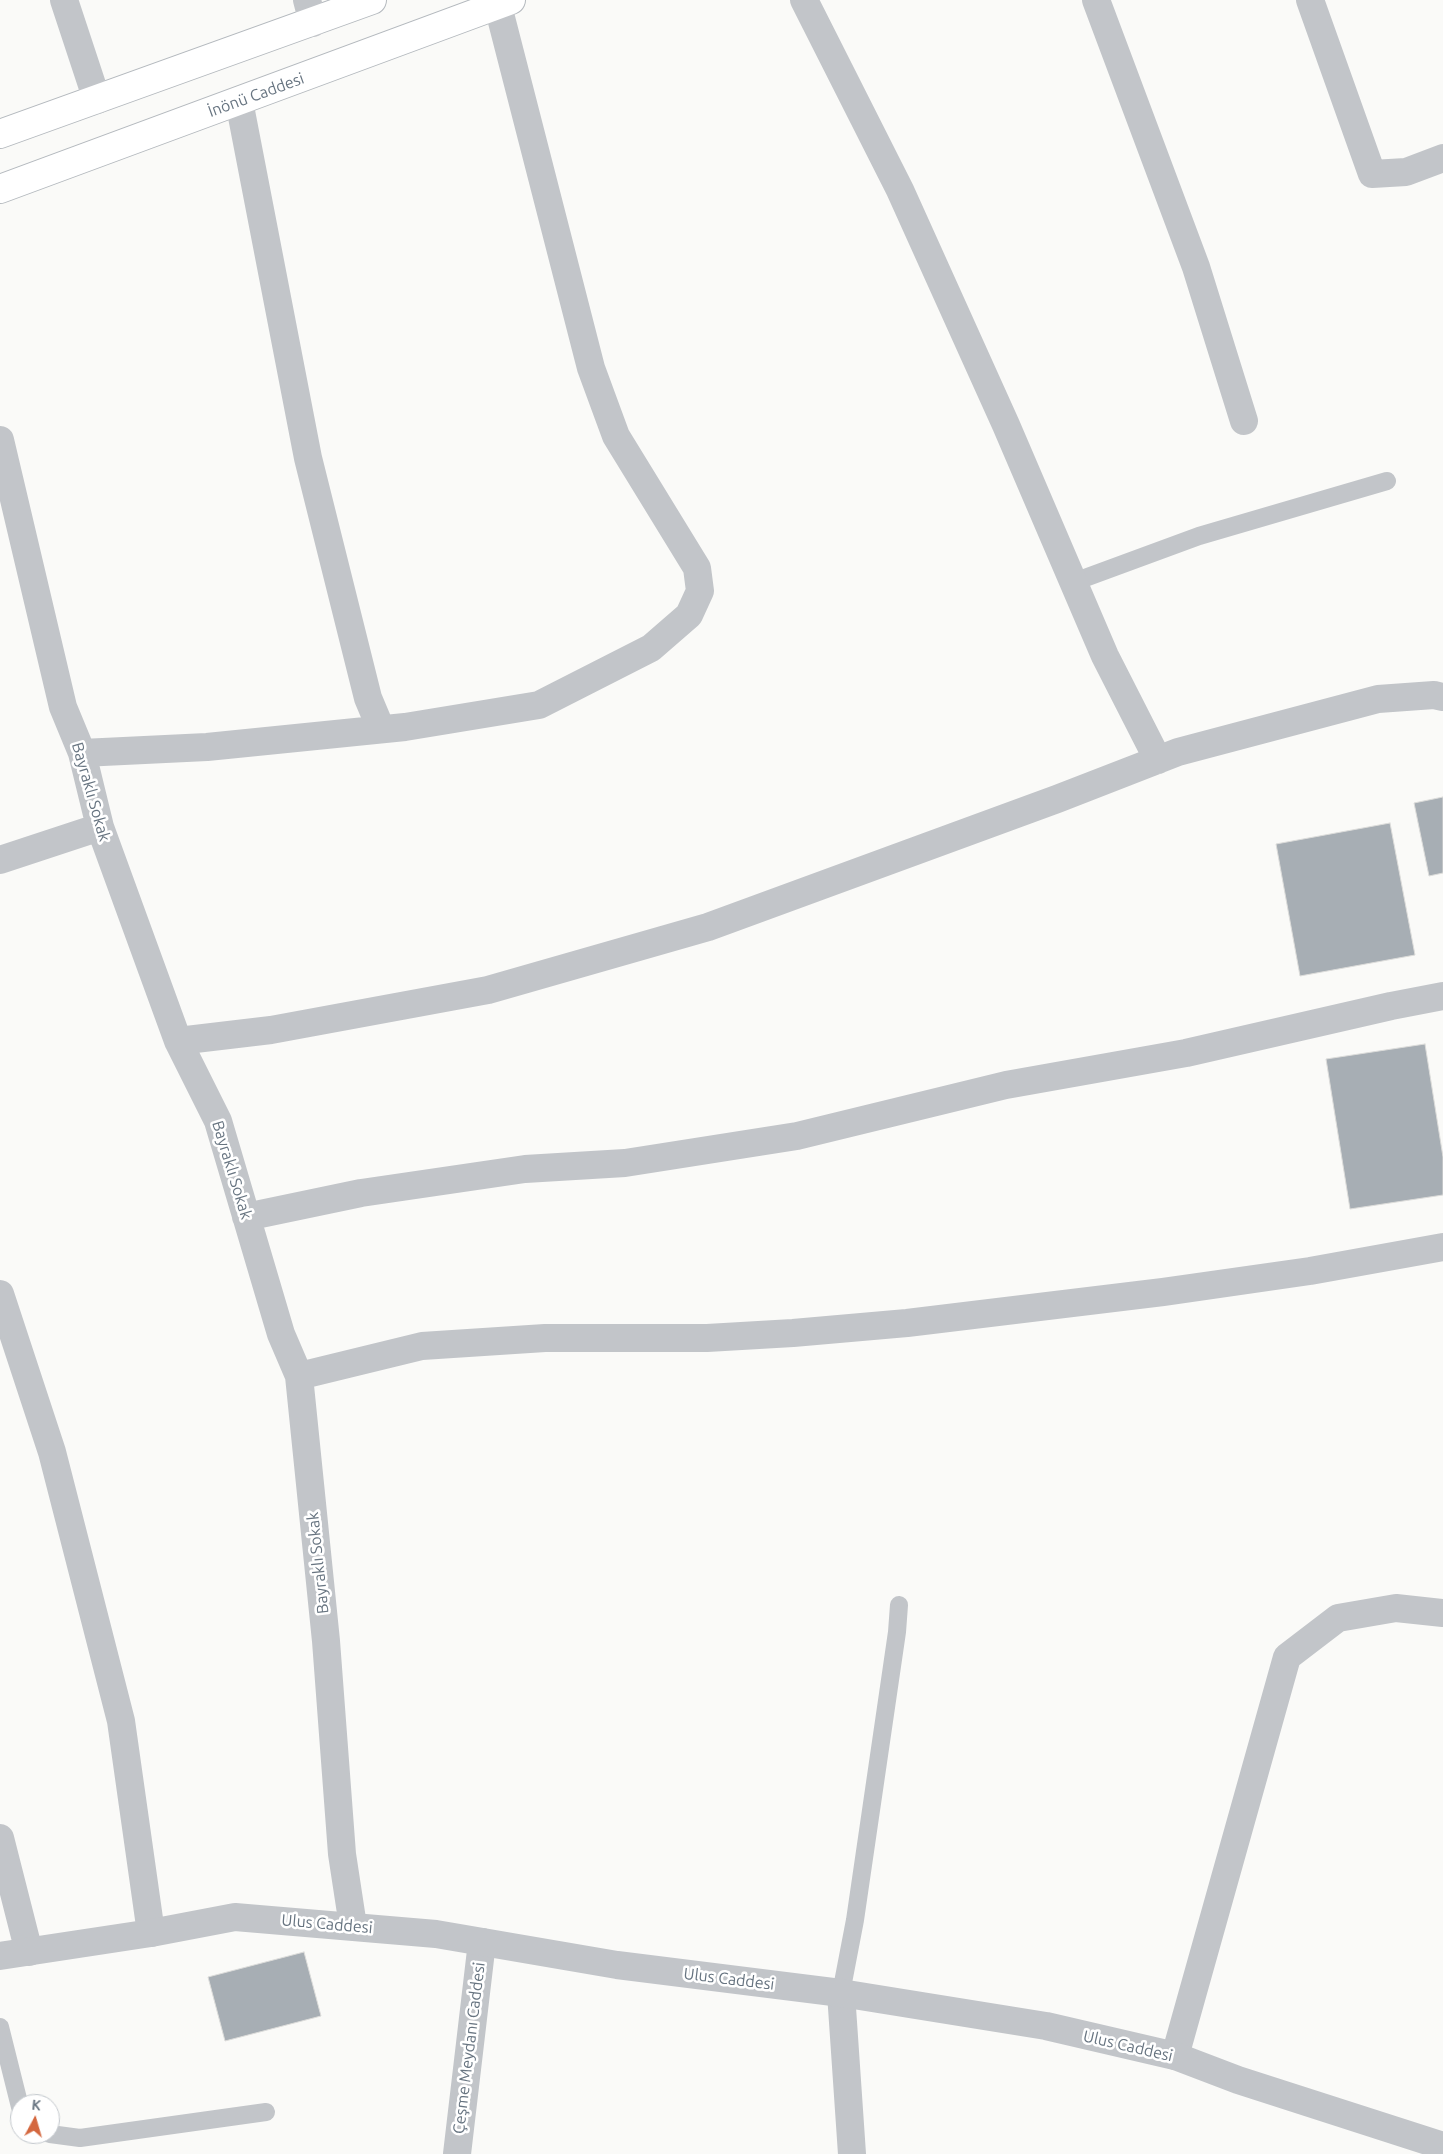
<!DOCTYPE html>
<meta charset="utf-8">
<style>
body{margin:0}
#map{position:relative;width:1443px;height:2154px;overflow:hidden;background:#fafaf8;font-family:Ubuntu,sans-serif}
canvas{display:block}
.north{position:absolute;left:10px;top:2094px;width:50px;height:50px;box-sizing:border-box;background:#fff;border:1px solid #c2c7cc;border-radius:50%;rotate:6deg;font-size:14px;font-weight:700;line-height:20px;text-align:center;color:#677480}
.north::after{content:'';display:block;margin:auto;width:18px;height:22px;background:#d4673e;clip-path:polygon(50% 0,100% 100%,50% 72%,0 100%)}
</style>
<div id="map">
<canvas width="1443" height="2154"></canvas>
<div class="north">K</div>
</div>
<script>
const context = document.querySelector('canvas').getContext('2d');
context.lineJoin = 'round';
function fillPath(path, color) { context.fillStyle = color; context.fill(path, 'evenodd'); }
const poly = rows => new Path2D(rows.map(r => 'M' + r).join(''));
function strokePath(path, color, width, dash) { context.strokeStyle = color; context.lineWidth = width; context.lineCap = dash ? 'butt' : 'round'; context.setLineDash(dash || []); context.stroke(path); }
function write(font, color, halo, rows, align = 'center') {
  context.font = font + ' Ubuntu,sans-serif'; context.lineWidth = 5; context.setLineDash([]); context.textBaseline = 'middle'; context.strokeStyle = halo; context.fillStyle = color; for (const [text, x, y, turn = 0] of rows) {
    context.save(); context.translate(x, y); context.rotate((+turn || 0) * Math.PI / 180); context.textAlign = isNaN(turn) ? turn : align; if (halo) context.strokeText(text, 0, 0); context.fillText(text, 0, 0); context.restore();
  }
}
const building = poly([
 [1443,797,1443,873,1429,876,1414,803,1443,797],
 [1390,823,1415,955,1300,976,1276,844,1390,823],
 [1425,1044,1443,1157,1443,1195,1350,1209,1326,1059,1425,1044],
 [304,1952,321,2016,225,2041,208,1977,304,1952]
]);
const service = poly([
 [1074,582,1199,536,1387,481],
 [841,1993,855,1920,897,1632,899,1605],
 [0,2027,20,2107],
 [50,2134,80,2138,266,2112]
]);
const minor = poly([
 [64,0,97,100],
 [307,0,313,23],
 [804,0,900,190,1006,425,1105,656,1158,760],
 [1096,0,1196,267,1244,421],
 [1310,0,1372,174,1406,172,1443,158],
 [239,101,308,458,368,698,381,729],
 [0,440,63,707,82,753,100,827,178,1041,218,1121,281,1334,299,1376,326,1641,342,1854,353,1926],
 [82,753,207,747,405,727,539,705,651,648,689,615,700,591,697,568,616,436,591,368,498,6],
 [0,860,100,827],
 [178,1041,271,1030,488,990,708,927,1057,799,1178,752,1378,699,1434,695,1443,697],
 [246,1217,361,1193,525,1169,625,1163,797,1136,1006,1085,1186,1053,1391,1006,1443,996],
 [0,1294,52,1452,121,1721,151,1933],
 [299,1376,422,1346,545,1338,707,1338,793,1333,907,1323,1163,1292,1310,1271,1443,1247],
 [0,1838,29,1952],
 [841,1993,852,2154],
 [1175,2056,1287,1657,1338,1618,1396,1608,1443,1613],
 [457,2154,482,1942]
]);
const tertiary = poly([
 [0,1956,151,1933,235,1917,436,1934,617,1965,841,1993,1046,2026,1175,2056,1238,2080,1443,2146]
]);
const secondary = poly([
 [0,134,372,0],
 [0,189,511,0]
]);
const streetNames = [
 ["İnönü Caddesi",256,95,-20],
 ["Bayraklı Sokak",91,792,74],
 ["Bayraklı Sokak",232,1170,73],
 ["Bayraklı Sokak",318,1563,-96],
 ["Ulus Caddesi",327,1924,5],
 ["Ulus Caddesi",729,1979,7],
 ["Ulus Caddesi",1128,2046,13],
 ["Çeşme Meydanı Caddesi",469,2048,-83]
];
fillPath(building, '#a7aeb4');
strokePath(building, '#dcdcda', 1);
strokePath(secondary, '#b4b9be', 30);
strokePath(service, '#c2c5c9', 18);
strokePath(minor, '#c2c5c9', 28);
strokePath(tertiary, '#c2c5c9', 28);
strokePath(secondary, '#fff', 28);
write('16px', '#677480', '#fff', streetNames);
</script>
